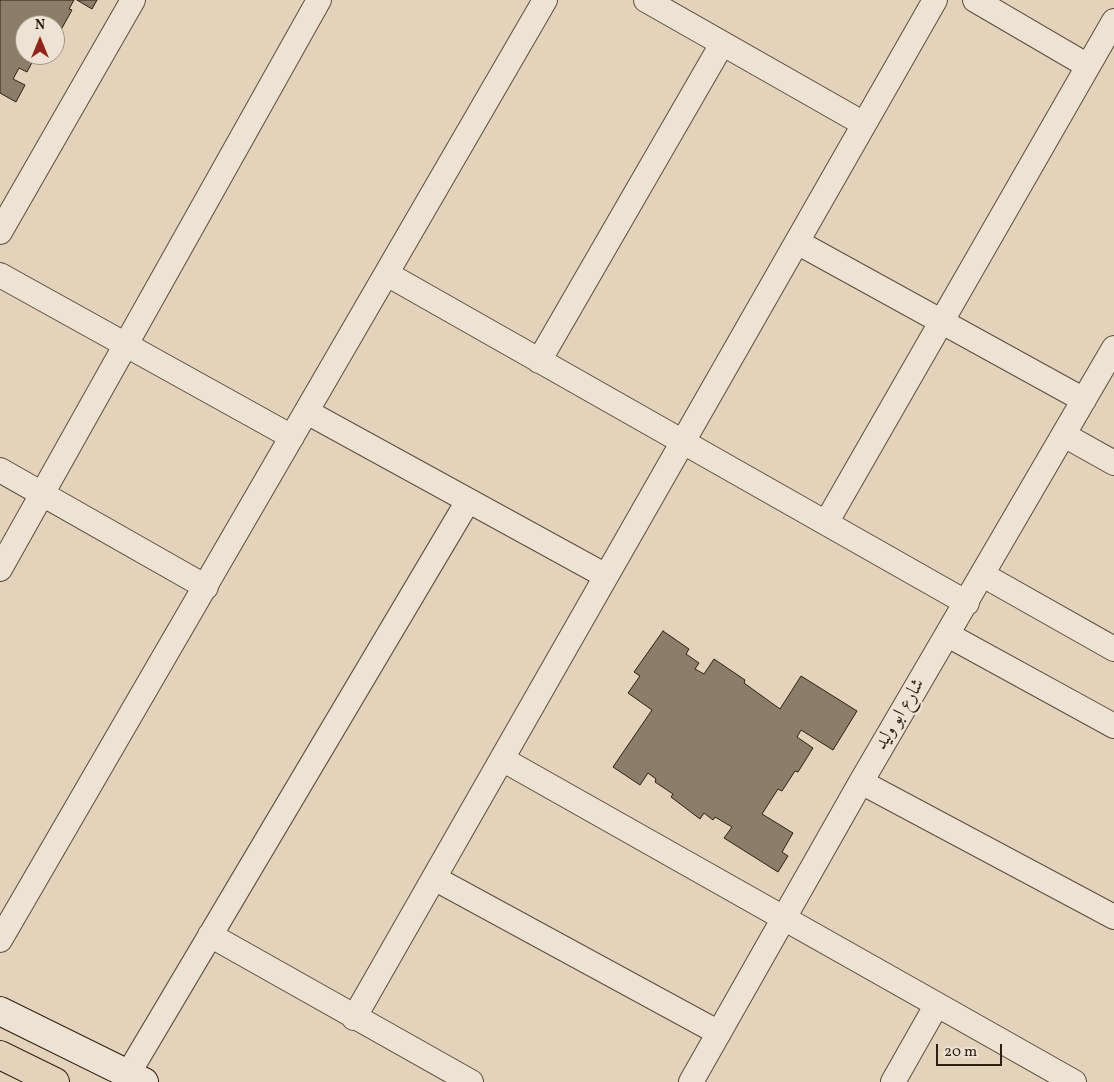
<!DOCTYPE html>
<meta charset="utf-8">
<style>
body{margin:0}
#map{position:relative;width:1114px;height:1082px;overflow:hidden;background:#e4d3bb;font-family:Vollkorn,serif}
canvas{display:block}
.north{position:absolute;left:15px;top:15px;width:50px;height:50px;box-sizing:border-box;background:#ede2d3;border:1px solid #a09487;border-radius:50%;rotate:0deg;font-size:14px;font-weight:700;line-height:20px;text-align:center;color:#2d1f14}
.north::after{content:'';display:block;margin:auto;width:18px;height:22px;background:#8f2418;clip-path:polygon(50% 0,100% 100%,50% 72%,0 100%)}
.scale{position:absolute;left:936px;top:1044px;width:66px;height:22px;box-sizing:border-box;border:2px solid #2d1f14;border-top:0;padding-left:6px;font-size:15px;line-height:18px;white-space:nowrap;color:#2d1f14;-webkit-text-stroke:4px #ede2d3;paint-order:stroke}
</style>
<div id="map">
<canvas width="1114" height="1082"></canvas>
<div class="north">N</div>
<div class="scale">20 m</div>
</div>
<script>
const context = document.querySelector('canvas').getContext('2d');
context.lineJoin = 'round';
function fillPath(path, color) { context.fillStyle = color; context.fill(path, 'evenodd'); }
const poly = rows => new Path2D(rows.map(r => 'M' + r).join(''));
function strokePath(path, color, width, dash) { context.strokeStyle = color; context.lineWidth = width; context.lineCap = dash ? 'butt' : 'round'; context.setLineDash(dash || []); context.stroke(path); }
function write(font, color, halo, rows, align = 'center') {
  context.font = font + ' Vollkorn,Amiri,serif'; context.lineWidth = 4.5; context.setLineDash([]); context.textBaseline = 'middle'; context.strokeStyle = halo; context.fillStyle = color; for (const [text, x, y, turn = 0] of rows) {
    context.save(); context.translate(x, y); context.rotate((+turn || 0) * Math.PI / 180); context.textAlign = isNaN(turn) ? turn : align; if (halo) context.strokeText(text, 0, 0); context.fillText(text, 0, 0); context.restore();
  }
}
const building = poly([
 [0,0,74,0,69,9,72,10,57,37,55,36,55,25,25,25,25,55,36,55,27,72,19,68,13,79,25,85,16,102,0,93,0,0],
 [77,0,97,0,92,9,77,0],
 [663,631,689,649,686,654,699,663,695,669,704,674,714,659,745,680,744,683,780,709,801,676,857,711,833,750,801,730,797,737,813,748,798,772,795,771,782,791,778,789,762,814,793,833,782,852,788,856,778,872,724,838,732,827,715,817,713,820,704,813,700,819,671,797,673,794,655,782,656,779,648,773,640,785,613,767,652,710,628,693,640,676,634,672,663,631]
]);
const street = poly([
 [646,0,864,124],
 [975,0,1088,66],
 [0,232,133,0],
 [797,242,1084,400],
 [387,274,967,603],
 [0,275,292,437],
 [539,361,722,44],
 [307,412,606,576],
 [1064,435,1114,463],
 [0,470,206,587],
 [826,523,1114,21],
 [0,569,319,0],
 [983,575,1114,649],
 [948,635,1114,726],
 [502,759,1074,1082],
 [861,782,1114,917],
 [434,878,719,1033],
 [210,935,471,1082],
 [0,940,545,0],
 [354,1018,935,0],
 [128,1074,468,501],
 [691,1082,861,782,1114,348],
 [893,1082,936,1006]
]);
const secondary = poly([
 [0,1011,144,1082]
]);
const primary = poly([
 [0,1055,55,1082]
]);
const streetNames = [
 ["شارع ابو وليد",901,715,-59]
];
fillPath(building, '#8c7d6b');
strokePath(building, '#2d1f14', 1);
strokePath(street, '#5b4c3e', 26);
strokePath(secondary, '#2d1f14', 30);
strokePath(primary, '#2d1f14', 30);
strokePath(street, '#ede2d3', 24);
strokePath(secondary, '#ede2d3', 28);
strokePath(primary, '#e4d3bb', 28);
write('19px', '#2d1f14', '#ede2d3', streetNames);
</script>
